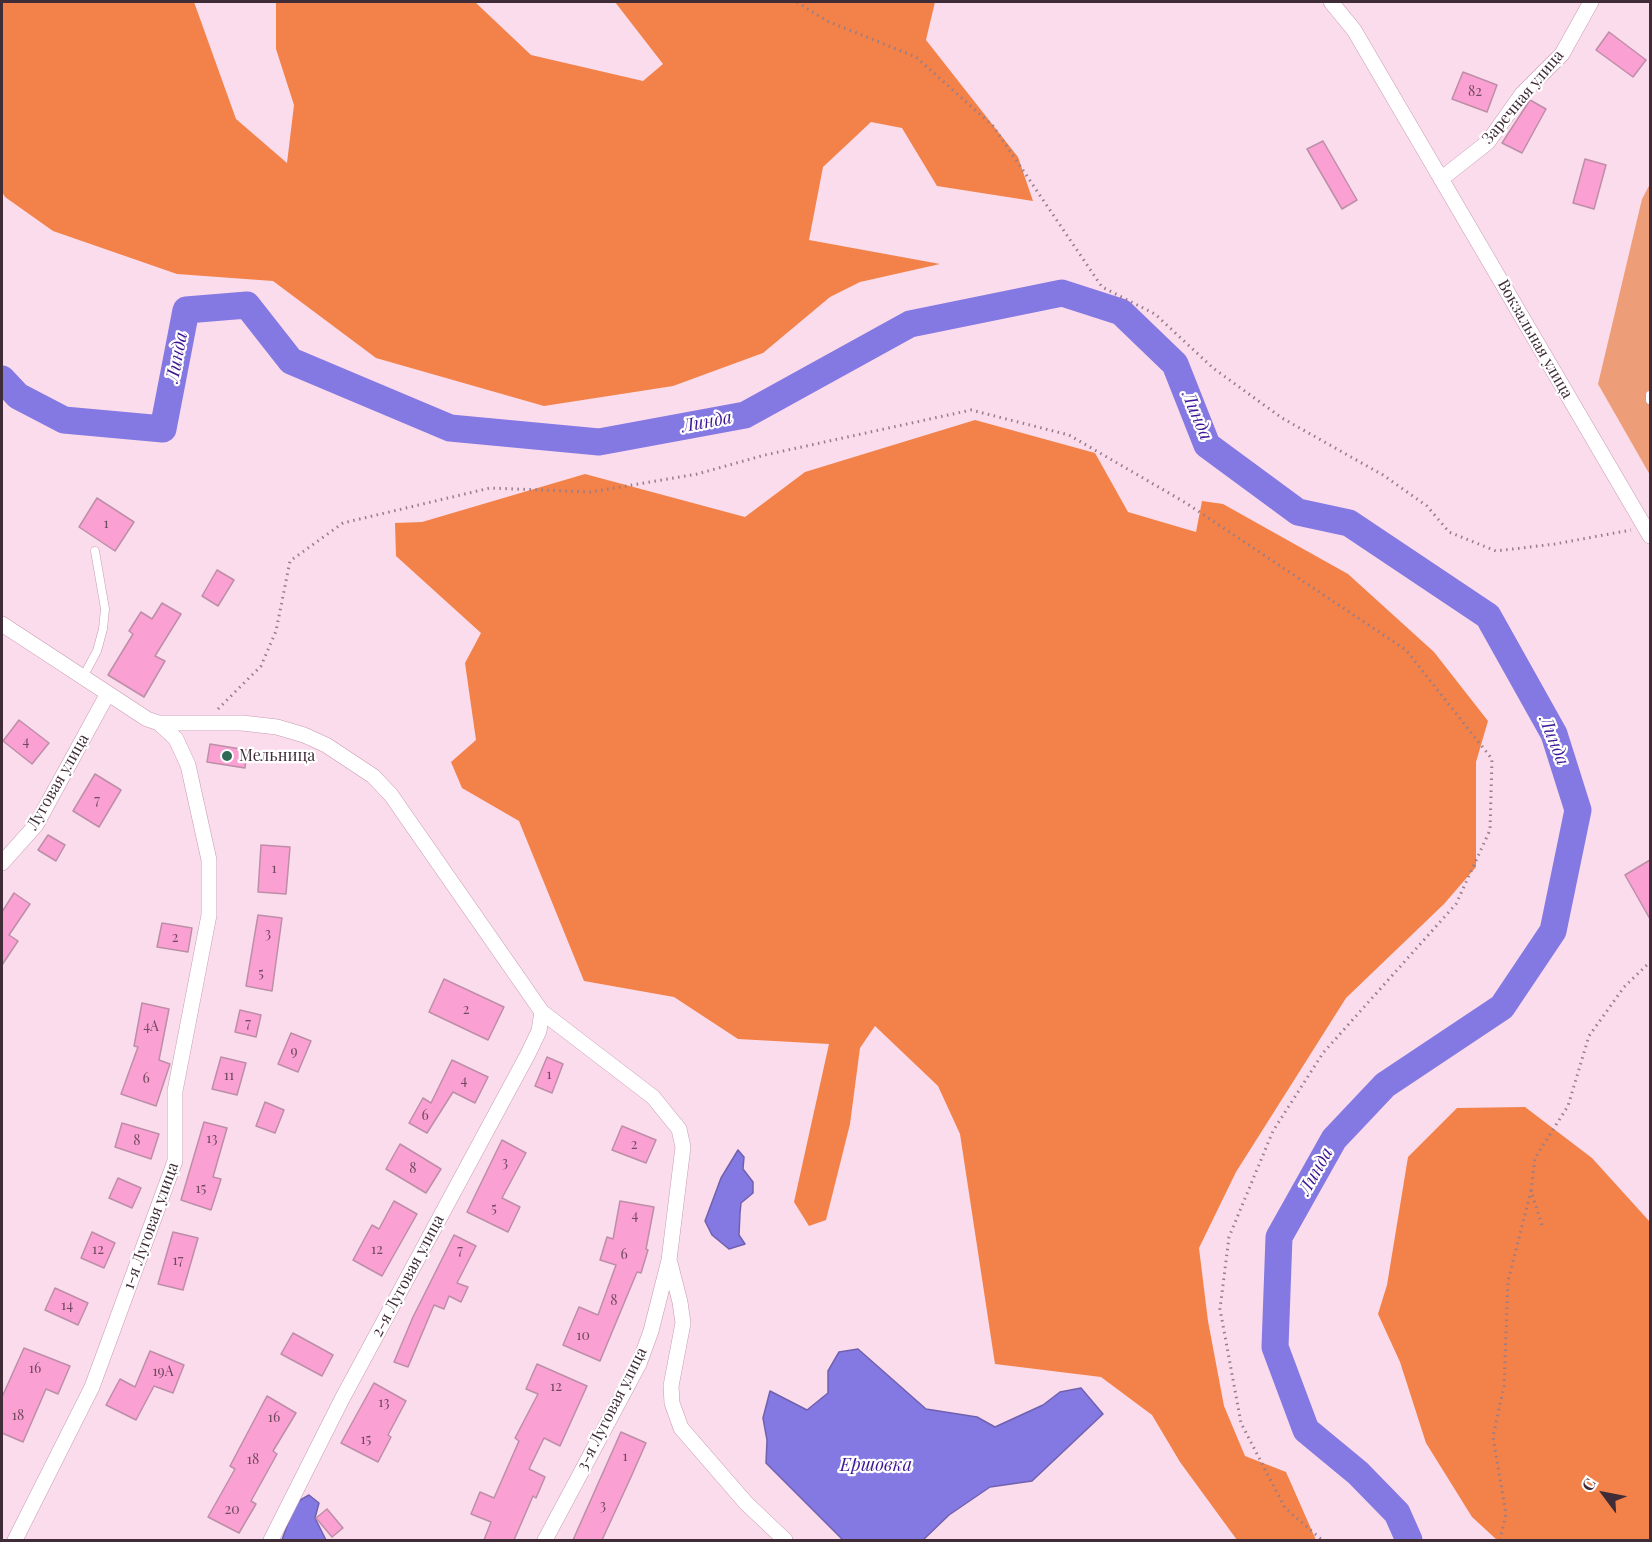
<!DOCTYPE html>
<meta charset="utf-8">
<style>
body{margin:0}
#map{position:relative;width:1652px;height:1542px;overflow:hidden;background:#fbdcec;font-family:"Playfair Display",serif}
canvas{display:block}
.frame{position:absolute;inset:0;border:3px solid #402c37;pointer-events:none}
.north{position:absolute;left:1574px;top:1464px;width:60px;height:60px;-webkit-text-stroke:4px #fff;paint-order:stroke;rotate:302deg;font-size:16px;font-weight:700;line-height:24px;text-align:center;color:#402c37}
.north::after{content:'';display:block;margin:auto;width:21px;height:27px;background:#402c37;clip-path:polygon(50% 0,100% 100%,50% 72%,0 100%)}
</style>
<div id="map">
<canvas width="1652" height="1542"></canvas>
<div class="frame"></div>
<div class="north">С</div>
</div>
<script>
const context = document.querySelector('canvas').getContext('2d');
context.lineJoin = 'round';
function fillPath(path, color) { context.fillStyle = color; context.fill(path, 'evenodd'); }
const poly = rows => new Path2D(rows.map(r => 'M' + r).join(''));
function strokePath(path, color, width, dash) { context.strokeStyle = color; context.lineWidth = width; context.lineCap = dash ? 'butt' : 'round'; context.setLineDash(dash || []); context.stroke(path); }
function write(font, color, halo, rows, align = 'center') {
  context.font = font + ' "Playfair Display",serif'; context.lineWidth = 4.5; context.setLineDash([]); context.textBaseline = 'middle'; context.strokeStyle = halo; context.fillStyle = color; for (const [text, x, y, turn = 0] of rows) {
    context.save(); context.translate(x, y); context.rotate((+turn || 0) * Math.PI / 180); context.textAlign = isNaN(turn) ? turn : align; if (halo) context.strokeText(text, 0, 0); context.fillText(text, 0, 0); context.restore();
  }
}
const green = poly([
 [1650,184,1650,475,1598,384,1642,199]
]);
const forest = poly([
 [2,2,194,2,236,119,287,163,294,105,276,49,276,2,475,2,531,55,643,81,663,64,615,2,935,2,926,40,1018,157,1033,201,937,186,902,128,871,122,823,167,809,240,940,264,860,282,830,297,763,353,673,386,544,406,376,358,273,281,177,274,53,231,5,197,2,192],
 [975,420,1095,453,1128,512,1196,532,1202,501,1223,504,1348,574,1434,652,1488,721,1476,762,1476,867,1444,904,1346,998,1236,1172,1199,1248,1208,1321,1224,1406,1245,1456,1286,1472,1316,1540,1237,1540,1180,1462,1152,1415,1101,1377,995,1364,960,1134,938,1086,875,1026,860,1048,850,1124,826,1220,809,1226,794,1202,829,1044,738,1039,674,997,584,981,519,821,462,788,451,762,476,740,465,663,481,633,396,556,395,523,422,522,585,474,745,517,805,472],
 [1525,1107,1592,1158,1650,1222,1650,1540,1497,1540,1472,1517,1426,1443,1400,1362,1378,1314,1387,1285,1408,1157,1457,1108]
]);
const water = poly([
 [738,1150,744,1157,743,1169,753,1182,753,1193,741,1203,740,1213,739,1235,745,1244,729,1249,712,1235,705,1221,721,1178,738,1150],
 [858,1349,926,1409,977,1417,995,1427,1043,1405,1060,1392,1081,1388,1103,1414,1032,1481,990,1487,949,1515,923,1540,843,1540,766,1463,767,1440,763,1418,770,1391,807,1410,828,1393,828,1371,839,1352,858,1349],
 [309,1495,319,1503,315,1518,326,1540,282,1540,295,1503,309,1495]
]);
const river = poly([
 [2,379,18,396,64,420,163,429,186,310,247,305,291,361,450,428,599,442,745,415,910,324,1062,293,1121,312,1175,364,1207,445,1298,512,1349,523,1488,616,1554,734,1578,810,1553,931,1502,1007,1385,1085,1334,1139,1279,1237,1275,1347,1306,1430,1358,1473,1397,1513,1409,1540]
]);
const building = poly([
 [1609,32,1646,60,1633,77,1596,50,1609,32],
 [1463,72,1497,85,1487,112,1452,99,1463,72],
 [1530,100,1546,109,1522,153,1502,143,1530,100],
 [1323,141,1357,200,1342,209,1307,149,1323,141],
 [1585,159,1606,165,1594,209,1573,203,1585,159],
 [97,498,134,522,115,551,79,527,97,498],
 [217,570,234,580,218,606,202,596,217,570],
 [162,603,181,614,155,656,165,661,144,697,108,675,133,634,129,631,141,612,152,619,162,603],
 [19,720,49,743,32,764,3,741,19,720],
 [210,744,247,750,245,768,207,762,210,744],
 [95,774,121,790,99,827,73,811,95,774],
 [48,835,65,845,56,861,38,850,48,835],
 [261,845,290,847,286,894,258,892,261,845],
 [1650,860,1650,919,1625,875,1650,860],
 [14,893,30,904,9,935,18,941,2,965,2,912,14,893],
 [258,915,282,918,272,991,246,986,258,915],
 [162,923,192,928,188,952,157,947,162,923],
 [444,979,504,1007,488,1040,429,1012,444,979],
 [142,1003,169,1009,159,1060,170,1064,156,1106,121,1094,138,1047,134,1046,142,1003],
 [240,1010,261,1015,256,1037,235,1032,240,1010],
 [291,1033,311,1041,298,1072,278,1064,291,1033],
 [221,1057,246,1063,237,1095,212,1089,221,1057],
 [547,1057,563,1064,552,1093,535,1086,547,1057],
 [452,1060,488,1077,475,1103,453,1092,427,1133,409,1123,423,1098,431,1103,452,1060],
 [265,1102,284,1110,275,1133,256,1126,265,1102],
 [204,1122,227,1128,213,1177,221,1179,211,1210,181,1200,204,1122],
 [122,1123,159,1134,151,1159,115,1147,122,1123],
 [622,1126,656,1140,646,1163,612,1150,622,1126],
 [502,1140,526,1153,502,1198,520,1207,508,1232,467,1212,502,1140],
 [400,1144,441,1169,426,1193,386,1169,400,1144],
 [118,1178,141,1188,132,1208,109,1198,118,1178],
 [394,1201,417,1214,382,1276,353,1260,372,1225,379,1229,394,1201],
 [620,1201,654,1207,646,1249,648,1250,641,1273,637,1272,600,1361,563,1345,579,1307,598,1315,616,1265,600,1260,607,1237,613,1239,620,1201],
 [92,1232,115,1243,104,1268,81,1258,92,1232],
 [173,1232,198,1238,183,1290,158,1284,173,1232],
 [454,1235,476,1246,457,1283,468,1287,461,1302,449,1296,444,1309,434,1305,408,1367,394,1362,413,1317,454,1235],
 [55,1288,88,1303,78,1325,45,1310,55,1288],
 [293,1333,333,1355,322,1376,281,1354,293,1333],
 [24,1348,70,1366,58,1394,46,1389,23,1442,2,1433,2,1397,24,1348],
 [150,1351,184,1365,173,1393,154,1386,136,1420,106,1405,120,1379,135,1387,150,1351],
 [537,1364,587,1386,560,1446,544,1438,529,1469,545,1477,536,1498,533,1496,514,1540,484,1540,491,1522,471,1514,480,1492,494,1498,519,1441,515,1438,538,1394,526,1389,537,1364],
 [374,1383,406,1401,388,1435,391,1437,378,1462,341,1443,374,1383],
 [267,1396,296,1413,273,1451,277,1454,251,1501,256,1504,239,1533,208,1517,235,1469,230,1466,267,1396],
 [621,1432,646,1443,631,1477,602,1540,573,1540,621,1432],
 [327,1509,343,1528,332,1537,316,1518,327,1509]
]);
const path = poly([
 [797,2,827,21,916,57,993,126,1102,287,1155,314,1213,368,1282,418,1383,475,1427,506,1449,532,1496,551,1555,544,1631,530],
 [218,709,261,666,276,631,290,561,343,523,490,488,591,492,697,474,765,455,971,410,1069,435,1186,503,1406,650,1492,759,1490,830,1456,904,1323,1053,1273,1131,1229,1237,1220,1309,1241,1423,1285,1508,1322,1540],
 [1542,1225,1531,1191,1535,1158,1568,1106,1589,1036,1624,987,1650,962],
 [1500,1540,1506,1514,1493,1437,1504,1386,1508,1281,1531,1191]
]);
const service = poly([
 [1650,395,1650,400],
 [83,677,97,651,103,629,105,609,95,551]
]);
const minor = poly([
 [1331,2,1354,30,1650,536],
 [1441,179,1488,142,1522,94,1562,54,1591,2],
 [2,624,147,719,159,723,242,723,277,727,304,735,326,745,373,776,391,795,542,1012,653,1097,679,1129,683,1147,669,1260,651,1331,639,1364,545,1540],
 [2,863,36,825,107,695],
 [670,1263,680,1302,683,1323,671,1386,672,1403,681,1428,746,1503,785,1540],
 [15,1540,92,1387,175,1161,175,1091,209,915,209,860,188,765,176,739,159,723],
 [271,1540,342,1399,528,1054,539,1031,542,1012]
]);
const markers = [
 [227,756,6,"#306a54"]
];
const numberNames = [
 ["82",1475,92],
 ["1",106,524],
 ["4",26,742],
 ["7",97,801],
 ["1",274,869],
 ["3",268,934],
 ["2",175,938],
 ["5",261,974],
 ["2",466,1010],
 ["7",248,1024],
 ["4А",151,1027],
 ["9",294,1052],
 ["1",549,1075],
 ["11",229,1076],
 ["6",146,1079],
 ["4",464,1081],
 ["6",425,1116],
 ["13",212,1139],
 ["8",137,1141],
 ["2",634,1145],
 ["3",505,1163],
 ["8",413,1169],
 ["15",201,1189],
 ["5",494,1209],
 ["4",635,1216],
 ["12",98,1250],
 ["12",377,1250],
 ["7",460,1251],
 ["6",624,1255],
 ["17",178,1261],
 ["8",614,1301],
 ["14",67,1306],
 ["10",583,1336],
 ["16",35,1369],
 ["19А",163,1372],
 ["12",556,1387],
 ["13",384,1403],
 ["18",18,1416],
 ["16",274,1418],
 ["15",366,1440],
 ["1",625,1457],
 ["18",253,1460],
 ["3",603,1506],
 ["20",232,1510]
];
const streetNames = [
 ["Заречная улица",1523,97,-50],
 ["Вокзальная улица",1535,339,60],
 ["Луговая улица",58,782,-60],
 ["1-я Луговая улица",151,1226,-70],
 ["2-я Луговая улица",408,1276,-62],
 ["3-я Луговая улица",612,1409,-63]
];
const poiNames = [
 ["Мельница",239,756]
];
const waterNames = [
 ["Линда",177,357,-79],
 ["Линда",1197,416,67],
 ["Линда",707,422,-11],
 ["Линда",1554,741,68],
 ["Линда",1316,1171,-61],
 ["Ершовка",876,1465]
];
fillPath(green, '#ed9e78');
fillPath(forest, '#f28249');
fillPath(water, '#8478e2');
strokePath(water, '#7061af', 1.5);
strokePath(river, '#8478e2', 27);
fillPath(building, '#fba0d2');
strokePath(building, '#bd8ea7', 1.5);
strokePath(service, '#c899b2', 9);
strokePath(minor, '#c899b2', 16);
strokePath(path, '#967d8a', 3, [1.5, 4.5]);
strokePath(service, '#fff', 8);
strokePath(minor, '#fff', 15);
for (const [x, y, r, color] of markers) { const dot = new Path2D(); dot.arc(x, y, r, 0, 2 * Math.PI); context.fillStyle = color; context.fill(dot); strokePath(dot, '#fff', 2); }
write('14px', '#6f495e', null, numberNames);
write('16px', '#402c37', '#fff', streetNames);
write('16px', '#402c37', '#fff', poiNames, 'left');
write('italic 18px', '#3d1695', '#fff', waterNames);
</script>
